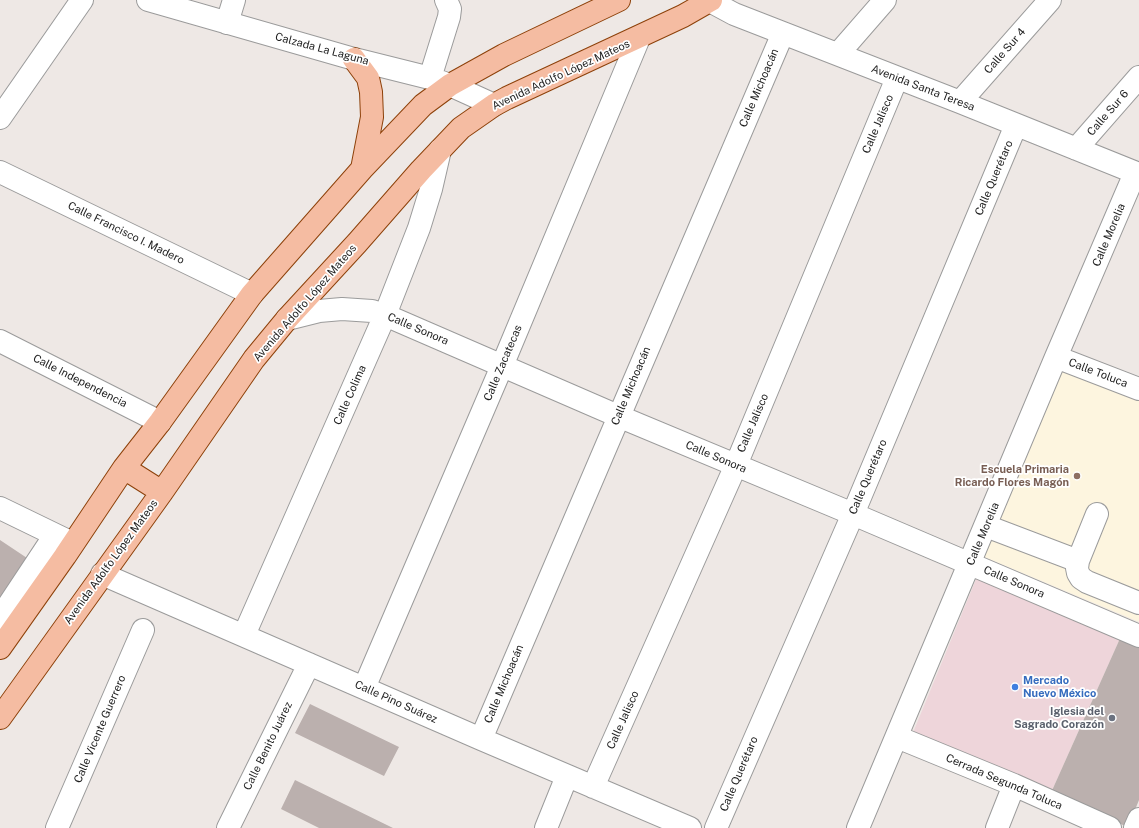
<!DOCTYPE html>
<meta charset="utf-8">
<style>
body{margin:0}
canvas{display:block;background:#eee8e5}
</style>
<canvas width="1139" height="828"></canvas>
<script>
const context = document.querySelector('canvas').getContext('2d');
context.lineJoin = 'round';
function fillPath(path, color) { context.fillStyle = color; context.fill(path, 'evenodd'); }
const poly = rows => new Path2D(rows.map(r => 'M' + r).join(''));
function strokePath(path, color, width, dash) { context.strokeStyle = color; context.lineWidth = width; context.lineCap = dash ? 'butt' : 'round'; context.setLineDash(dash || []); context.stroke(path); }
function write(font, color, halo, rows, align = 'center') {
  context.font = font + ' "Public Sans",sans-serif'; context.lineWidth = 3.5; context.setLineDash([]); context.textBaseline = 'middle'; context.strokeStyle = halo; context.fillStyle = color; for (const [text, x, y, turn = 0] of rows) {
    context.save(); context.translate(x, y); context.rotate((+turn || 0) * Math.PI / 180); context.textAlign = isNaN(turn) ? turn : align; if (halo) context.strokeText(text, 0, 0); context.fillText(text, 0, 0); context.restore();
  }
}
const commercial = poly([
 [979,572,1122,634,1050,795,910,740]
]);
const education = poly([
 [1060,365,1139,395,1139,622,982,556]
]);
const building = poly([
 [0,540,30,560,0,602],
 [1122,634,1139,641,1139,800,1128,827,1050,795],
 [310,704,399,747,384,776,295,733],
 [295,780,393,828,319,828,281,809]
]);
const minor = poly([
 [148,0,354,59,430,78,450,85,494,105],
 [708,0,734,14,960,102,1139,174],
 [227,23,234,0],
 [838,54,885,0],
 [430,78,449,17,450,9,446,0],
 [960,102,1050,0],
 [0,118,82,0],
 [1076,149,1139,77],
 [0,172,252,294],
 [287,319,319,311,342,309,372,311,385,315,618,416,853,514,1139,636],
 [0,341,160,422],
 [1056,357,1139,389],
 [0,508,68,541],
 [1097,514,1078,561,1077,568,1078,573,1081,578,1087,582,1139,603],
 [986,526,1078,561],
 [102,574,481,739,690,828],
 [0,618,55,535],
 [244,635,385,315,419,228,431,189,440,150],
 [364,688,502,366,639,38],
 [897,737,1014,785,1110,828],
 [481,739,783,33],
 [593,787,736,465,897,78],
 [57,828,143,630],
 [228,828,309,664],
 [546,828,567,776],
 [716,828,853,514,1016,125],
 [858,828,1056,357,1135,173],
 [997,828,1014,785],
 [1135,828,1139,819]
]);
const major = poly([
 [354,59,368,78,371,92,372,117,362,169],
 [124,468,162,492],
 [0,648,65,556,124,468,160,422,252,294,362,169,423,105,450,85,504,55,619,0],
 [0,718,162,492,254,359,287,319,357,243,421,170,461,128,494,105,507,98,683,16,711,0]
]);
const markers = [
 [1077,476,4,"#8d6e63"],
 [1015,687,4,"#3f7fe0"],
 [1112,718,4,"#6b7280"]
];
const streetNames = [
 ["Calzada La Laguna",322,49,15],
 ["Calle Sur 4",1005,51,-49],
 ["Avenida Adolfo López Mateos",561,75,-25],
 ["Calle Michoacán",759,88,-67],
 ["Avenida Santa Teresa",923,88,21],
 ["Calle Sur 6",1108,113,-49],
 ["Calle Jalisco",878,124,-67],
 ["Calle Querétaro",994,178,-67],
 ["Calle Francisco I. Madero",126,233,26],
 ["Calle Morelia",1109,235,-67],
 ["Avenida Adolfo López Mateos",305,303,-49],
 ["Calle Sonora",418,329,23],
 ["Calle Zacatecas",503,363,-67],
 ["Calle Toluca",1098,373,21],
 ["Calle Independencia",80,381,27],
 ["Calle Michoacán",631,386,-67],
 ["Calle Colima",350,395,-66],
 ["Calle Jalisco",753,423,-67],
 ["Calle Sonora",716,457,23],
 ["Calle Querétaro",868,477,-67],
 ["Calle Morelia",983,534,-67],
 ["Avenida Adolfo López Mateos",111,562,-54],
 ["Calle Sonora",1014,582,23],
 ["Calle Michoacán",504,684,-67],
 ["Calle Pino Suárez",396,702,24],
 ["Calle Jalisco",623,720,-66],
 ["Calle Vicente Guerrero",100,729,-67],
 ["Calle Benito Juárez",268,746,-64],
 ["Calle Querétaro",739,774,-67],
 ["Cerrada Segunda Toluca",1004,782,23]
];
const educationNames = [
 ["Escuela Primaria",1069,470],
 ["Ricardo Flores Magón",1069,483]
];
const shopNames = [
 ["Mercado",1023,681],
 ["Nuevo México",1023,694]
];
const worshipNames = [
 ["Iglesia del",1104,712],
 ["Sagrado Corazón",1104,725]
];
fillPath(commercial, '#eed5da');
fillPath(education, '#fdf5df');
fillPath(building, '#bbb0ae');
strokePath(minor, '#9b9b9b', 24);
strokePath(major, '#8d410a', 24);
strokePath(minor, '#fff', 22);
strokePath(major, '#f5bca2', 22);
for (const [x, y, r, color] of markers) { const dot = new Path2D(); dot.arc(x, y, r, 0, 2 * Math.PI); context.fillStyle = color; context.fill(dot); strokePath(dot, '#fff', 1.5); }
write('11px', '#1e1e1e', '#fff', streetNames);
write('bold 11px', '#785e54', '#fff', educationNames, 'right');
write('bold 11px', '#366cbe', '#fff', shopNames, 'left');
write('bold 11px', '#5b616d', '#fff', worshipNames, 'right');
</script>
